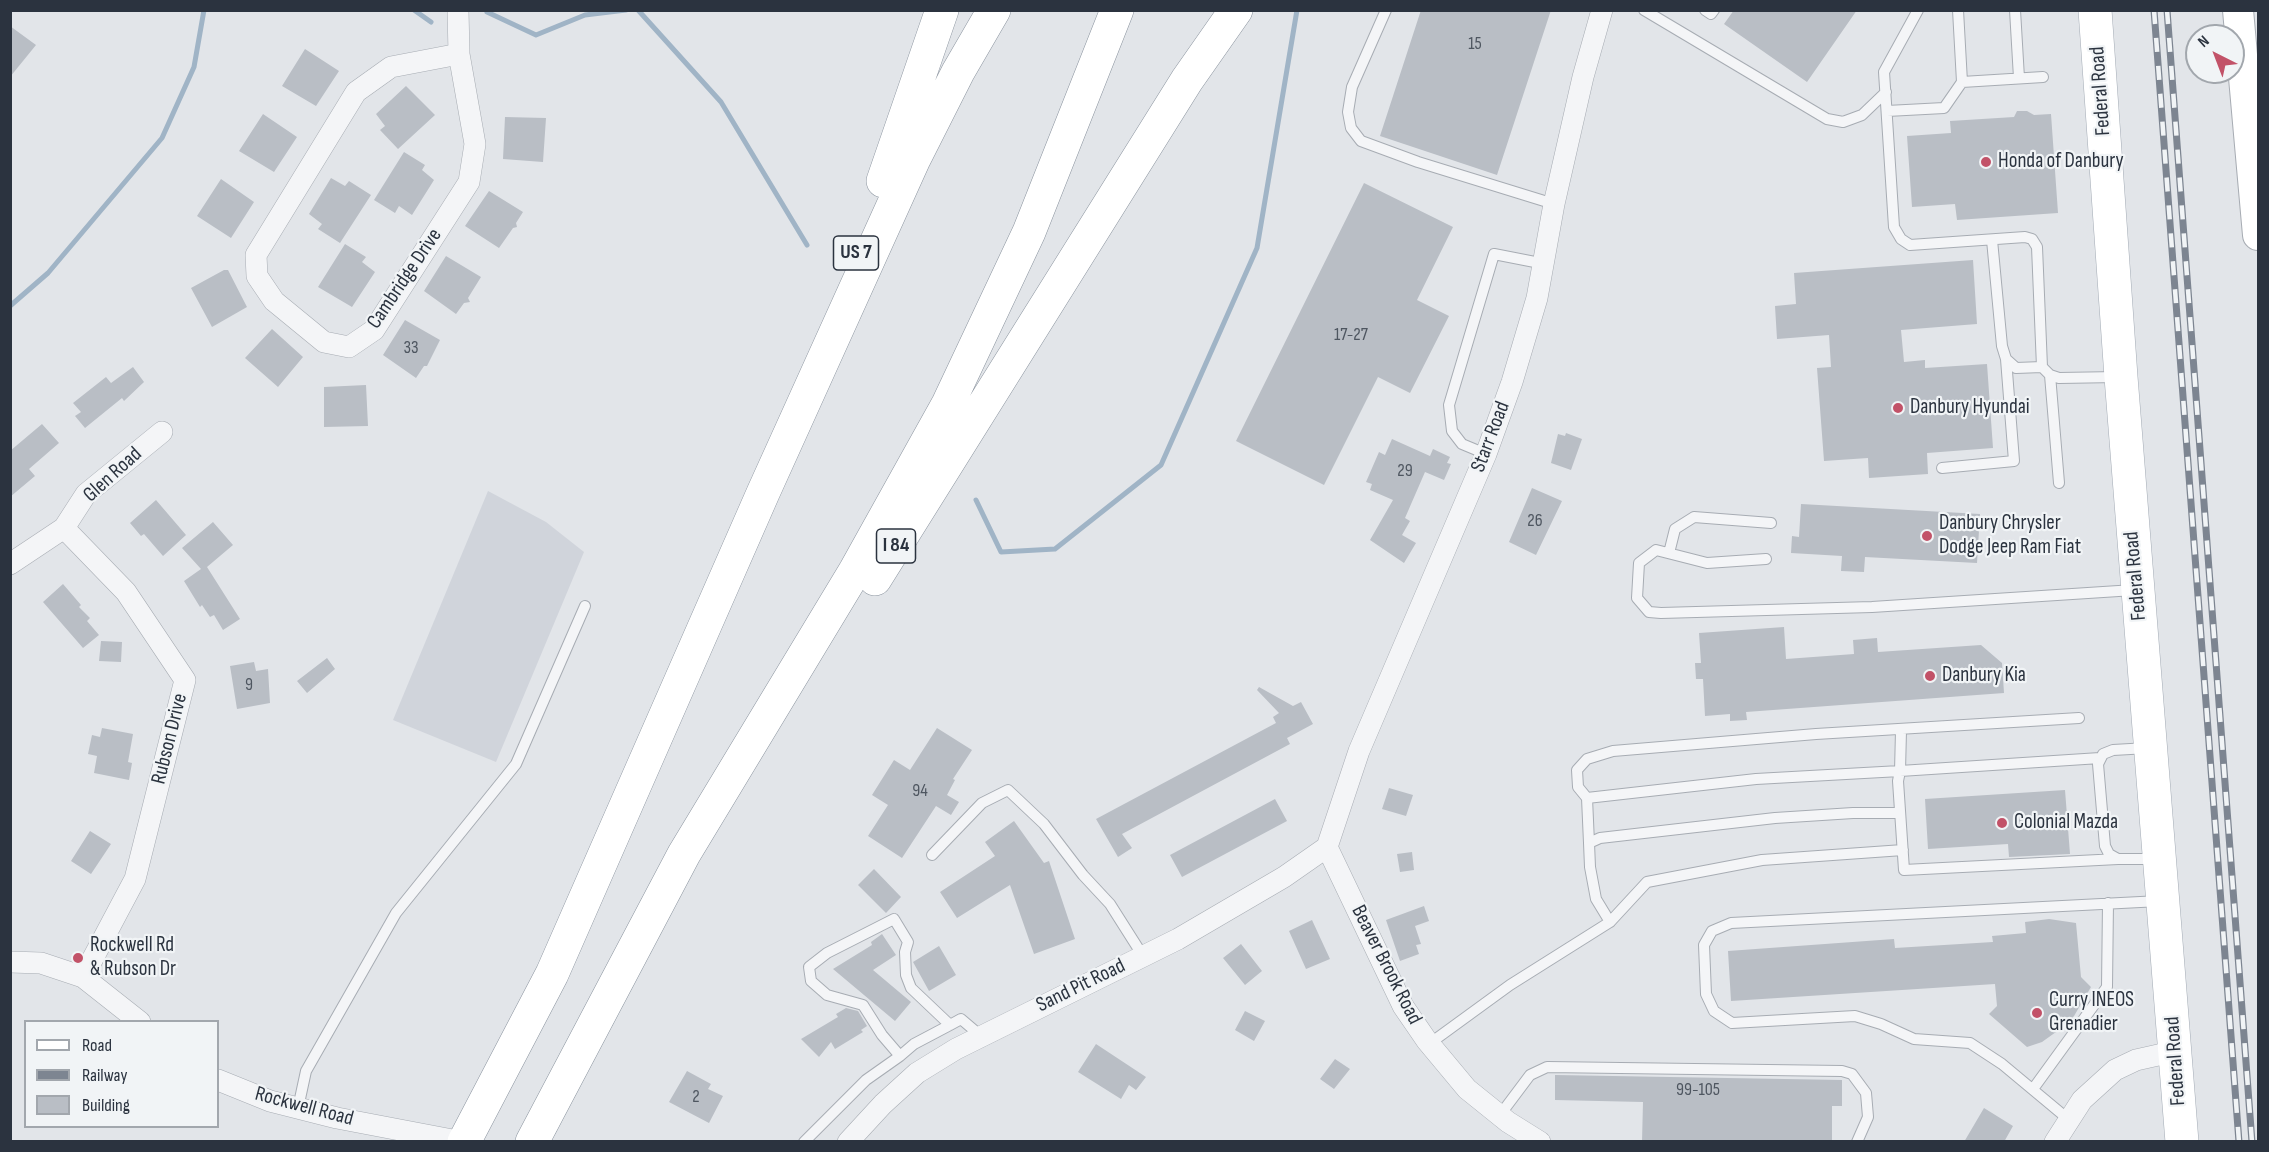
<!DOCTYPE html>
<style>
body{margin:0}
#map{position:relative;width:2269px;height:1152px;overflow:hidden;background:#e2e5e9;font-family:"Sofia Sans Condensed",sans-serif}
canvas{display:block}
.frame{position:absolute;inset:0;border:12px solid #2b333f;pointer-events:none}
.legend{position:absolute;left:24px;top:1020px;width:195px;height:108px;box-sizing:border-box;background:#f1f4f6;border:2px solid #a2a7ad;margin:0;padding:8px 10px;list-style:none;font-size:18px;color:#2b333f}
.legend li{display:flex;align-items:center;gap:12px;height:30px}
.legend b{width:30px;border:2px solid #a2a7ad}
.north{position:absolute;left:2185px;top:24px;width:60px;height:60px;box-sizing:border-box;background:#f1f4f6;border:2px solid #a2a7ad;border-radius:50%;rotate:318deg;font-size:16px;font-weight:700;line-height:24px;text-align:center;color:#2b333f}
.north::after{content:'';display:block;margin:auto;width:21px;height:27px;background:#c25268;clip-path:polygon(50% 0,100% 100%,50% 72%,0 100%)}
</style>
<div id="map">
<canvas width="2269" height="1152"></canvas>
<div class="frame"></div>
<ul class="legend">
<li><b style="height:8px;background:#fff"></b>Road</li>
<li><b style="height:8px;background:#7d8591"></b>Railway</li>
<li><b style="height:16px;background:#b9bec5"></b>Building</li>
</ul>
<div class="north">N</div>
</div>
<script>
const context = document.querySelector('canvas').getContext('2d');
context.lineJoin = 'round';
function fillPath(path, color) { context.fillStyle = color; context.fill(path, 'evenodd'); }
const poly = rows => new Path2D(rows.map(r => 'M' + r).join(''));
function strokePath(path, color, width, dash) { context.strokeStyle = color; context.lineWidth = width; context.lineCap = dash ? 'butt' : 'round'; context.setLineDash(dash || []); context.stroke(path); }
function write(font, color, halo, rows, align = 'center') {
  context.font = font + ' "Sofia Sans Condensed",sans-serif'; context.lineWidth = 4.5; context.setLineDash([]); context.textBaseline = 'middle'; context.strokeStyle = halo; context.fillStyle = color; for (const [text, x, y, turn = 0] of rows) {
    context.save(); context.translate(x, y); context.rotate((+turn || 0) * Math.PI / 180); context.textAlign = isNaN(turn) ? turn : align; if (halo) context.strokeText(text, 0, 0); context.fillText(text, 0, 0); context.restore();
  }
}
const built = poly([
 [488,491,546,522,584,552,496,762,393,720]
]);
const stream = poly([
 [414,10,431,22],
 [638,10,721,102,807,245],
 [487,12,536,35,585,15,626,10],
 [10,306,48,273,162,138,194,67,204,10],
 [976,500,1001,552,1055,549,1161,465,1257,248,1297,10]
]);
const building = poly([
 [1421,10,1551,10,1497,175,1380,136],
 [1734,10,1857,10,1807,82,1724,24],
 [10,26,36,45,10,77],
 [305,49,339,71,316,106,282,86],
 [406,86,435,115,398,149,380,130,385,126,376,114],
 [2017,111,2027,111,2034,115,2051,114,2058,213,1957,220,1955,204,1912,207,1907,136,1951,133,1950,121,2014,117],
 [263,114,297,137,274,172,239,151],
 [505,117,546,118,543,162,503,159],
 [404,152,425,165,422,170,434,180,412,215,399,206,395,213,374,200],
 [331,178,345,186,349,181,371,195,340,243,318,229,322,224,309,214],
 [221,179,254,202,231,238,197,216],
 [1364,183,1453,227,1417,300,1449,316,1410,393,1378,377,1324,485,1236,441],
 [489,191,523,212,516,223,517,227,513,228,499,248,465,226],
 [345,244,366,257,362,262,375,272,352,307,318,287],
 [446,256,481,277,468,298,470,302,464,303,456,314,424,291],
 [1973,260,1977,324,1901,330,1904,362,1925,360,1925,368,1987,364,1993,448,1927,453,1928,474,1869,478,1868,458,1824,461,1817,368,1831,367,1829,335,1777,339,1775,306,1796,304,1794,273],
 [224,270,228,270,247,307,212,327,191,288],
 [405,320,440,340,427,366,424,366,416,378,383,355],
 [272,329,303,357,278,387,245,358],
 [133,367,144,382,124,401,122,398,85,428,75,416,81,412,73,403,106,377,111,383],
 [366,385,368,426,324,427,324,387],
 [42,424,59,443,29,469,35,476,10,497,10,451],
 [1566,433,1582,439,1571,470,1551,463,1558,434,1565,436],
 [1392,439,1430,456,1433,449,1450,457,1447,463,1451,464,1444,480,1425,472,1405,518,1410,521,1402,535,1416,543,1404,563,1370,540,1393,500,1370,490,1372,484,1366,482,1379,452,1385,455],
 [1532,488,1562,501,1536,555,1509,542],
 [156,500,186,535,163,556,144,534,141,536,130,523],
 [1801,504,1980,514,1977,563,1865,557,1864,572,1841,571,1842,556,1791,553,1792,536,1799,537],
 [213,522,233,545,207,567,240,619,223,630,214,615,210,617,202,605,200,607,184,581,201,569,182,548],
 [63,584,81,605,79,607,90,618,87,621,99,635,83,648,43,602],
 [1784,627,1786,659,1854,654,1853,640,1877,638,1878,652,1981,645,2002,663,2004,693,1746,712,1747,720,1730,721,1730,714,1705,716,1703,679,1696,679,1695,663,1701,663,1699,633],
 [101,641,122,642,121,662,99,661],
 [327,658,335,669,307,693,297,681],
 [254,662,256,671,268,669,270,703,237,709,230,666],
 [1259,687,1293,706,1301,702,1313,724,1287,738,1290,744,1122,834,1132,848,1118,857,1096,819,1276,723,1273,717,1279,713,1257,690],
 [102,728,133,734,128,762,132,763,129,780,94,773,97,756,88,754,92,735,100,737],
 [937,728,972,750,953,779,955,780,947,795,959,802,951,815,936,806,902,858,868,836,888,805,872,795,894,760,910,770],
 [1389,788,1413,795,1406,816,1382,809],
 [2065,790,2070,854,2009,857,2008,844,1928,849,1925,799],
 [1275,799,1287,821,1182,877,1170,855],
 [1014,821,1044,863,1049,861,1075,939,1034,954,1010,885,957,918,940,892,995,856,985,842],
 [90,831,111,844,91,874,71,861],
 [1412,852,1414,870,1400,872,1397,854],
 [874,869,901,897,886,913,858,885],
 [1424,906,1429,921,1415,926,1421,944,1416,945,1419,954,1400,961,1386,920],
 [2049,919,2076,923,2081,977,2091,987,2074,1016,2063,1027,2042,1042,2027,1047,1989,1014,1997,1006,1995,984,1731,1001,1728,951,1894,939,1895,948,1993,942,1992,936,2026,933,2025,922],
 [1312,920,1330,959,1306,969,1289,931],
 [882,934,896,955,873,970,911,1002,895,1021,833,969,872,945,871,942],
 [1241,944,1262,971,1245,985,1223,958],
 [939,946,956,975,929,991,913,962],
 [846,1008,858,1011,867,1026,861,1030,863,1032,835,1049,831,1042,819,1057,801,1039,838,1017,836,1014],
 [1245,1011,1265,1021,1254,1041,1235,1030],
 [1096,1044,1146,1077,1136,1090,1129,1085,1121,1099,1078,1072],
 [1335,1059,1350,1069,1334,1089,1320,1079],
 [687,1071,711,1084,708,1089,723,1096,709,1123,669,1102],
 [1555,1075,1842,1080,1842,1106,1832,1106,1832,1142,1642,1142,1643,1102,1555,1100],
 [1984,1108,2013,1126,2004,1142,1964,1142]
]);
const lane = poly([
 [1386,10,1352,87,1348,112,1351,128,1361,141,1418,162,1554,204],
 [1644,10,1827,119,1843,122,1862,115,1886,92],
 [1705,10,1711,14,1714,10],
 [1918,10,1884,72,1894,227,1901,239,1910,245,2025,237,2032,239,2037,247,2042,367,2050,375,2059,378,2117,377],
 [1958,10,1962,82],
 [2015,10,2019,78],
 [1887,111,1944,108,1962,82,2043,77],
 [1992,240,2002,346,2006,359,2016,368,2042,367],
 [2050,375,2059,483],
 [1486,454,1462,444,1452,431,1449,405,1494,254,1545,264],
 [1942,468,2014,461,2006,359],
 [1669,553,1675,529,1694,517,1771,523],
 [1766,559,1707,563,1656,550,1639,563,1637,598,1649,612,1661,613,1872,607,2134,590],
 [2148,748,2113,750,2103,754,2098,764,2105,846,2109,854,2118,859,2156,859],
 [2100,758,1900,771,1898,781,1904,870,2118,859],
 [1587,798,1578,787,1577,770,1587,759,1613,751,1816,734,2079,718],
 [1589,843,1587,798,1756,779,1900,771,1901,731],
 [932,855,982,803,1008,790,1044,824,1083,875,1110,904,1143,956],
 [1610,922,1596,899,1590,867,1589,843,1600,838,1775,818,1853,813,1900,813],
 [950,1025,911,988,906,975,905,952,908,942,894,919,827,953,809,967,811,981,827,995,863,1005,882,1035,900,1056,914,1044,950,1025,961,1019,981,1036],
 [1429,1044,1510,985,1610,922,1647,882,1762,860,1903,850],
 [2033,1089,2107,987,2108,903],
 [298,1108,306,1071,396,913,516,764,585,606],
 [1500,1115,1530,1075,1547,1067,1842,1071,1852,1074,1866,1093,1868,1117,1857,1142],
 [2068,1119,2002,1064,1970,1043,1914,1039,1881,1024,1855,1016,1732,1023,1714,1011,1706,994,1704,945,1712,931,1731,923,2160,901],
 [804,1142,866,1080,900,1056]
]);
const street = poly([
 [458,10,459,54,475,144,469,182,374,330,349,347,324,342,274,301,257,276,256,255,356,92,391,67,459,54],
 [64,528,126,592,185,680,135,879,83,977],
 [10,564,64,528,86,494,162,432],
 [1327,847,1359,751,1486,454,1512,382,1537,298,1554,204,1583,77,1602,10],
 [1327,847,1403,1006,1427,1041,1467,1089,1508,1122,1540,1142],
 [10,962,41,963,83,977,140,1022],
 [218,1080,270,1101,337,1118,463,1142],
 [848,1142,883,1104,917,1073,956,1049,1178,939,1284,877,1327,847],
 [2055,1142,2082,1100,2115,1070,2136,1060,2176,1051]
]);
const secondary = poly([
 [2238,10,2258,235]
]);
const primary = poly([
 [2095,10,2121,377,2182,1142]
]);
const highway = poly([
 [883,181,942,10],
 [875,579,1187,80,1236,10],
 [464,1142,552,974,763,493,914,159,958,72,994,10],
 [532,1142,684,854,855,571,948,404,1029,232,1117,10]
]);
const rail = poly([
 [2154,10,2239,1142],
 [2167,10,2252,1142]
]);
const markers = [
 [1986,162,6,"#c25268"],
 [1898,408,6,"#c25268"],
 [1927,536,6,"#c25268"],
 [1930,676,6,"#c25268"],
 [2002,823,6,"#c25268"],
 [78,958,6,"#c25268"],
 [2037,1013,6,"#c25268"]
];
const numberNames = [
 ["15",1475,44],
 ["17-27",1351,335],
 ["33",411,348],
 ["29",1405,471],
 ["26",1535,521],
 ["9",249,685],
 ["94",920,791],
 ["99-105",1698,1090],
 ["2",696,1097]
];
const shields = [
 [856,253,45],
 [896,546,39]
];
const shieldNames = [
 ["US 7",856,253],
 ["I 84",896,546]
];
const streetNames = [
 ["Federal Road",2101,91,-94],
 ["Cambridge Drive",405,279,-56],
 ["Starr Road",1491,437,-69],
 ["Glen Road",113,475,-42],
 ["Federal Road",2136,576,-95],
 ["Rubson Drive",170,739,-76],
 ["Beaver Brook Road",1386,965,63],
 ["Sand Pit Road",1081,986,-26],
 ["Federal Road",2176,1061,-94],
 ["Rockwell Road",304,1107,15]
];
const poiNames = [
 ["Honda of Danbury",1998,162],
 ["Danbury Hyundai",1910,408],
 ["Danbury Chrysler",1939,524],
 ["Dodge Jeep Ram Fiat",1939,548],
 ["Danbury Kia",1942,676],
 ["Colonial Mazda",2014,823],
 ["Rockwell Rd",90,946],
 ["& Rubson Dr",90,970],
 ["Curry INEOS",2049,1001],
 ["Grenadier",2049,1025]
];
fillPath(built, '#d0d4db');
strokePath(stream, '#a0b4c6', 5);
fillPath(building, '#b9bec5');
strokePath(lane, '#a7acb3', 12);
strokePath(street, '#a7acb3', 22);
strokePath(secondary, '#a7acb3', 32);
strokePath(primary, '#a2aab4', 34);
strokePath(highway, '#8a939e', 34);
strokePath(lane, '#f4f5f7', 10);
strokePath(street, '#f4f5f7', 21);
strokePath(secondary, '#fff', 30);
strokePath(primary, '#fff', 33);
strokePath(highway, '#fff', 33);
strokePath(rail, '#7d8591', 7);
strokePath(rail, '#f1f4f6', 4.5, [14]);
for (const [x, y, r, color] of markers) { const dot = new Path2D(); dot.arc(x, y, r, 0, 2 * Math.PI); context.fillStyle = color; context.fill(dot); strokePath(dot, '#f1f4f6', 2); }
write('18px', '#4e5660', null, numberNames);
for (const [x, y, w] of shields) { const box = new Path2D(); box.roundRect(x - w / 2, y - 17, w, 34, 4.5); context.fillStyle = '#f1f4f6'; context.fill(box); strokePath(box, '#2b333f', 1.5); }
write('bold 20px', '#2b333f', null, shieldNames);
write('21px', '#2b333f', '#f1f4f6', streetNames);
write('21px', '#2b333f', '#f1f4f6', poiNames, 'left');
</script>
